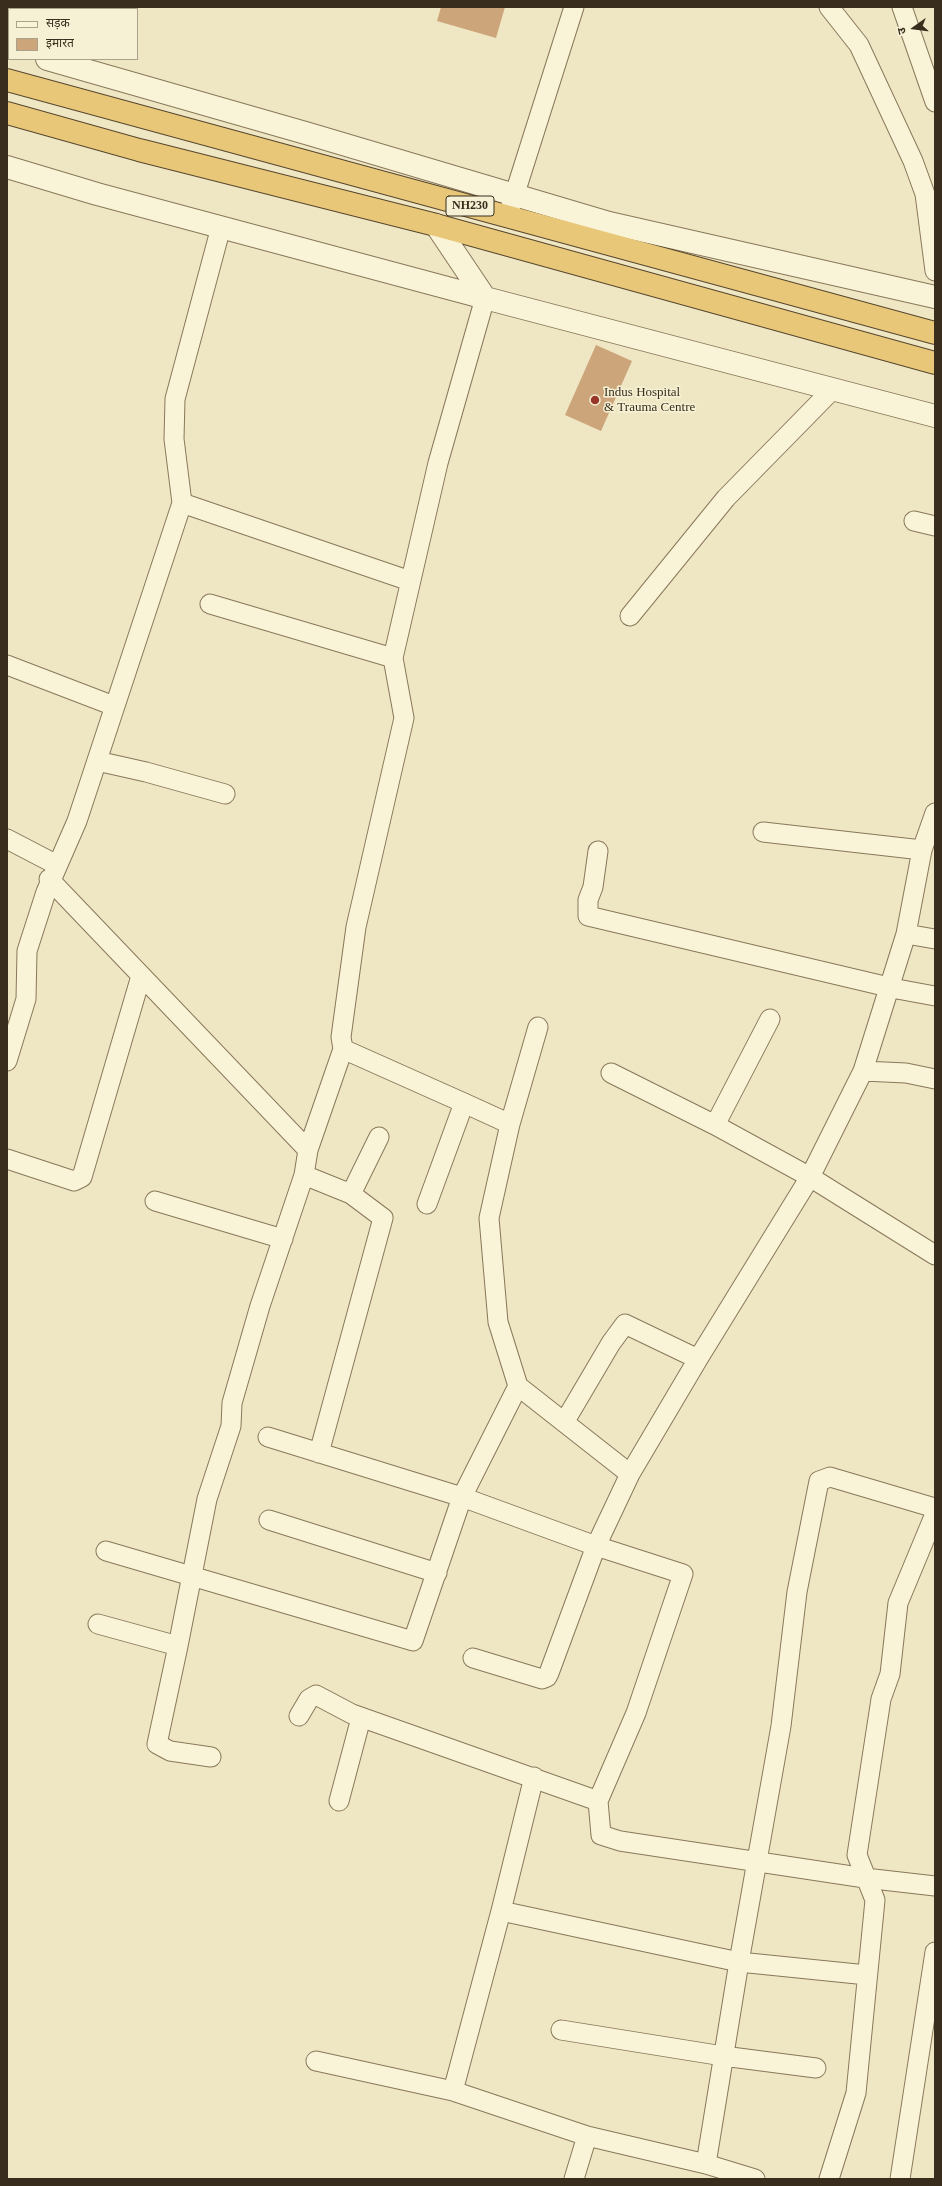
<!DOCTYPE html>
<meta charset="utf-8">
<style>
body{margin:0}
#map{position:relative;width:942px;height:2186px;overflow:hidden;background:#efe6c4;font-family:Georgia,"Noto Sans Devanagari",serif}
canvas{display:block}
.frame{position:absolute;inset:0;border:8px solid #392e1e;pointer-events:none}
.legend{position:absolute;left:8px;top:8px;width:130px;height:52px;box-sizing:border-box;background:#f6f0d4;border:1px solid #aaa28b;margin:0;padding:5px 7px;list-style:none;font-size:12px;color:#392e1e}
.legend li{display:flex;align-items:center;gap:8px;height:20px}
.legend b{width:20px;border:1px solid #aaa28b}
.north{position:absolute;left:894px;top:8px;width:40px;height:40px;-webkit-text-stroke:3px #f6f0d4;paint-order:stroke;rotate:256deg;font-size:11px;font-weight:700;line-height:16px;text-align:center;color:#392e1e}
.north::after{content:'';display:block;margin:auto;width:14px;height:18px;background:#392e1e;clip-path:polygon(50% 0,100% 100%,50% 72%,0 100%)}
</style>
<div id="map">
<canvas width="942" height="2186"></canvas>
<div class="frame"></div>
<ul class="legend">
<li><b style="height:5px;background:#f9f3d7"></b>सड़क</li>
<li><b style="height:11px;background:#cda57a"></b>इमारत</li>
</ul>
<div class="north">उ</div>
</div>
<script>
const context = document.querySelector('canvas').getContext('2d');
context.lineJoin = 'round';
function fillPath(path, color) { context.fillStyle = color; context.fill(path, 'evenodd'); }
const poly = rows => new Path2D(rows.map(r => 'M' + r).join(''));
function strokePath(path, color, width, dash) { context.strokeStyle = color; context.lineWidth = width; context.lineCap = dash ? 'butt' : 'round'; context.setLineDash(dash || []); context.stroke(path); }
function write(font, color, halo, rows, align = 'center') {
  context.font = font + ' Georgia,serif'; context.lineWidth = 3; context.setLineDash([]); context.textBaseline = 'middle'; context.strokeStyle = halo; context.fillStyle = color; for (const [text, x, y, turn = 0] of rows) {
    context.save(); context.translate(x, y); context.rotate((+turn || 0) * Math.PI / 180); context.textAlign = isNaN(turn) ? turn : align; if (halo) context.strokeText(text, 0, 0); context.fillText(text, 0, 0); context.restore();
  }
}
const building = poly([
 [441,7,505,7,496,38,437,21],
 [596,345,632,361,601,431,565,415]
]);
const minor = poly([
 [829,7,859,45,913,161,925,194,935,271],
 [902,7,935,102],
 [114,9,116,7],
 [510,209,574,7],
 [182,503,410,581],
 [914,521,935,526],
 [210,604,393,658],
 [630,616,726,498,832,390],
 [7,665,114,706],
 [97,761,146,772,225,794],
 [763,832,922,850],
 [7,839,57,865],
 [598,851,593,887,588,900,588,916,897,989,935,996],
 [49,879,308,1150],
 [906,934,935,939],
 [538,1027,510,1124,489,1218,498,1322,518,1386,630,1474],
 [343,1049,464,1103,427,1204],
 [7,1061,26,999,27,951,46,892,77,821,182,503,174,439,175,399,221,227],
 [863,1071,906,1073,935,1079],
 [611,1073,715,1125,810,1177,935,1255],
 [464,1103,510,1124],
 [715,1125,770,1019],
 [7,1159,74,1181,82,1177,141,976],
 [304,1175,351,1194,383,1218,319,1453],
 [351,1194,379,1137],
 [155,1201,283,1239],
 [565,1421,611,1343,625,1324,698,1359],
 [268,1437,462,1497,596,1546,683,1574,636,1713,598,1801,601,1835,620,1841,865,1878,935,1886],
 [269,1520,437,1573],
 [106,1551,413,1641,462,1497,518,1386],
 [98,1624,178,1646,157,1744,170,1751,211,1757],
 [178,1646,207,1499,231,1426,232,1403,260,1306,304,1175,308,1150,343,1049,341,1037,356,927,404,718,393,658,438,463,485,298],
 [473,1658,542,1679,547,1677,549,1673,596,1546,630,1474,698,1359,810,1177,863,1071,906,934,922,850,935,813],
 [299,1716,309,1699,316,1695,352,1714,598,1801],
 [534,1777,501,1911,739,1962,867,1975],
 [339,1801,361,1718],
 [561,2030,723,2056,816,2068],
 [316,2061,453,2091,587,2136,706,2164,755,2179],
 [453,2091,501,1911],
 [706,2164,739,1962,781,1726,797,1592,819,1481,830,1477,935,1508],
 [574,2179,587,2136],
 [829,2179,856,2093,875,1900,857,1855,881,1699,890,1674,898,1603,935,1514],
 [900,2179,935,1952]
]);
const tertiary = poly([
 [7,46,9,47],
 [47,59,309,134,609,223,935,297],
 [7,167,97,194,485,298],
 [436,225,485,298,935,416]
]);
const trunk = poly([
 [7,80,935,333],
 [7,113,139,150,436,225,935,363]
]);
const markers = [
 [595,400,5,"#99352a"]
];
const shields = [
 [470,206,48]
];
const shieldNames = [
 ["NH230",470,206]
];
const poiNames = [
 ["Indus Hospital",604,393],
 ["& Trauma Centre",604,408]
];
fillPath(building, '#cda57a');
strokePath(minor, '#89785a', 21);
strokePath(tertiary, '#89785a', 24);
strokePath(trunk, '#57462e', 24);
strokePath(minor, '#f9f3d7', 19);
strokePath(tertiary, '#f9f3d7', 22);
strokePath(trunk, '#e8c878', 22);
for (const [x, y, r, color] of markers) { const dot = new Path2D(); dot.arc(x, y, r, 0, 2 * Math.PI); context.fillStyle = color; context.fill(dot); strokePath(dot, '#f6f0d4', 1.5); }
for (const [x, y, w] of shields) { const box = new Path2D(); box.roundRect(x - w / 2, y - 10, w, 20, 3); context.fillStyle = '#f6f0d4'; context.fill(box); strokePath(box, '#392e1e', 1); }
write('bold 12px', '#392e1e', null, shieldNames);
write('13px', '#392e1e', '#f6f0d4', poiNames, 'left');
</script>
